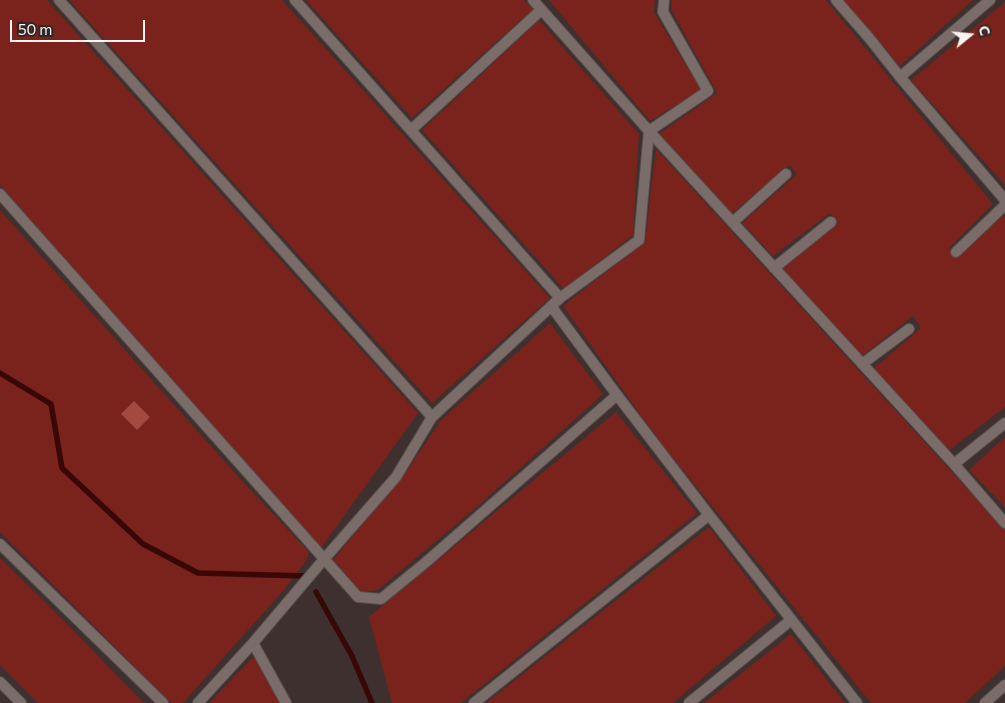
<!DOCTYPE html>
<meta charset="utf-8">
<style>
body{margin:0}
#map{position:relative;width:1005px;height:703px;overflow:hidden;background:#3d302e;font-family:Commissioner,sans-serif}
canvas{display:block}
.north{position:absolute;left:945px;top:10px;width:50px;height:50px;-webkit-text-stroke:4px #322624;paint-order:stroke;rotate:73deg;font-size:14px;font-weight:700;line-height:20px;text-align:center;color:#fbf3f1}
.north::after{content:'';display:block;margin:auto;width:18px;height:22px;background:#fbf3f1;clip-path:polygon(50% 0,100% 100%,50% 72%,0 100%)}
.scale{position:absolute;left:10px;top:20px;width:135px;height:22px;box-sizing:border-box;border:2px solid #fbf3f1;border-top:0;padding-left:6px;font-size:15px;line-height:18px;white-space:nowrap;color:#fbf3f1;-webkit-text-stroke:4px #322624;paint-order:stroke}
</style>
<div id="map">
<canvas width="1005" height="703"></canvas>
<div class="north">С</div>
<div class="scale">50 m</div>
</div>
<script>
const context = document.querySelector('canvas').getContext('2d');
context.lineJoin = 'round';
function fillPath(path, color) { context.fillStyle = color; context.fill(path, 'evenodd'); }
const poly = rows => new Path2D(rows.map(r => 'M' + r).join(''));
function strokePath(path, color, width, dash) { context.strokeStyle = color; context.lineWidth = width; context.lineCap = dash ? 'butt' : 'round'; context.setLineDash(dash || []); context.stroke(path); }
const green = poly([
 [0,0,47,0,418,413,321,548,0,185],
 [69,0,282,0,550,298,432,403],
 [306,0,524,0,533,9,412,118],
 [549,0,655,0,654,12,701,90,650,121],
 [672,0,826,0,993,204,949,248,957,257,1004,215,1005,216,1005,407,948,451,873,369,921,328,913,316,862,356,783,269,838,223,830,213,773,256,742,223,797,174,790,165,731,214,659,134,717,93,672,11],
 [843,0,973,0,900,66],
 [1005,2,1005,185,911,80],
 [539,20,639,134,633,235,564,289,422,130],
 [656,149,1005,530,1005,666,965,703,871,703,657,438,563,306,645,241],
 [0,210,244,483,309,552,306,561,282,592,183,703,171,703,0,532],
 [550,323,603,394,479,505,378,590,362,592,333,560,406,472,441,420],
 [616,412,697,513,461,703,392,703,369,617],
 [1005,437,1005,507,969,470],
 [709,527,776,616,673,703,486,703],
 [0,558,63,620,144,703,38,703,0,665],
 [791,634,845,703,704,703],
 [255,655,281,703,209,703]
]);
const stream = poly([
 [0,373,51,404,62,468,143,544,198,573,306,576],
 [316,592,352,656,372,703]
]);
const building = poly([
 [134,401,150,417,137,430,121,414]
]);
const service = poly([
 [59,0,432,417,396,477,325,558,253,643,198,703],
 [295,0,560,298,432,417],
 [533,0,649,131,954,464,1005,523],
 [836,0,870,39,900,77,1005,200],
 [900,77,990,0],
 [411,130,541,10],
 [0,194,358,597,381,599,425,563,617,395],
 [733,222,786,174],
 [956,252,1005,205],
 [774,268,831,222],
 [560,298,639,240,649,131,708,91,663,12,664,0],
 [551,306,617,395,709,515,857,703],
 [862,364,909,329],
 [954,464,1005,423],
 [0,544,163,703],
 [253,643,286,703],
 [0,682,21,703],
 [474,703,709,515],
 [689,703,791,620],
 [985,703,1005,685]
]);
fillPath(green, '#79231c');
strokePath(stream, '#370806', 5.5);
fillPath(building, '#a4493f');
strokePath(service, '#574d4b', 12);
strokePath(service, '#7a6c69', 10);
</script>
